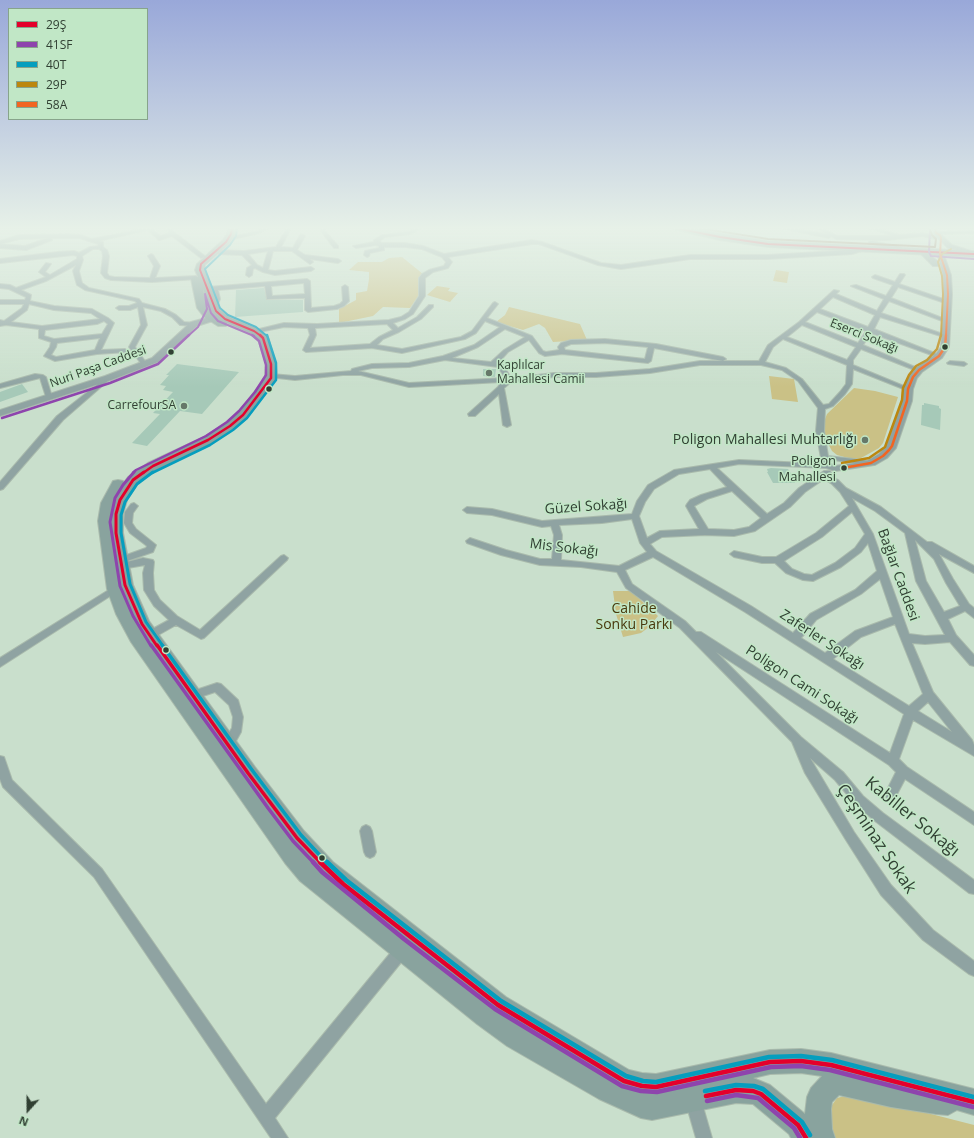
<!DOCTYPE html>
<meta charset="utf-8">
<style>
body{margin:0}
#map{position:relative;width:974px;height:1138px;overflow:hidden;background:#c9dfcc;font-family:"Open Sans",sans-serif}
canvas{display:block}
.legend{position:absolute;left:8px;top:8px;width:140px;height:112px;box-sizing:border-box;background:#c1e7c6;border:1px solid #87a48b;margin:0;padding:5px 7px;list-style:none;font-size:12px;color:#314033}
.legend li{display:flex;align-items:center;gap:8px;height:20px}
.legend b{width:20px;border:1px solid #87a48b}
.north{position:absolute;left:8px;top:1090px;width:40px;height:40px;-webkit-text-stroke:3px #c1e7c6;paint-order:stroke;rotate:201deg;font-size:11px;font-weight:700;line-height:16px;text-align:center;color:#314033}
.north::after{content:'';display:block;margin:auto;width:14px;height:18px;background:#314033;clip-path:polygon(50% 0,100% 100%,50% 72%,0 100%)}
</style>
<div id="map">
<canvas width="974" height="1138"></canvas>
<ul class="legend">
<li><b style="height:5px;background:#e4002b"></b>29Ş</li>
<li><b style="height:5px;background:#8e44ad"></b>41SF</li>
<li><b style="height:5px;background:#059ebe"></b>40T</li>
<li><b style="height:5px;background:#bc870f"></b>29P</li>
<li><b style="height:5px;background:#f26522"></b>58A</li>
</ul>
<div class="north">N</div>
</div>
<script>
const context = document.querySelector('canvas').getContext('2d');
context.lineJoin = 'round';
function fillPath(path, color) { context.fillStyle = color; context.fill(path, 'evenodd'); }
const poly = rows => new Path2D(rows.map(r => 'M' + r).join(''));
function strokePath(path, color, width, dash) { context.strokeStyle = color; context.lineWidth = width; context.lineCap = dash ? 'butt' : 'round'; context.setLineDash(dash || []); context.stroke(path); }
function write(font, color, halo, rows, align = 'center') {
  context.font = font + ' "Open Sans",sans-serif'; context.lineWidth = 3; context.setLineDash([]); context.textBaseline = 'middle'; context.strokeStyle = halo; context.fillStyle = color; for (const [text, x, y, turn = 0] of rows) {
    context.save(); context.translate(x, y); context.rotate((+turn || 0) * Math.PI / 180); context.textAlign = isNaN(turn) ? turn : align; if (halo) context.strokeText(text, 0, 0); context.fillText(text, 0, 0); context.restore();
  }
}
const green = poly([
 [402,257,423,274,419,278,421,292,410,308,383,307,373,316,339,323,339,309,356,300,356,293,367,291,369,279,369,272,349,270,358,262,382,262,389,258],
 [776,270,789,272,787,283,773,281],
 [437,286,450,288,448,291,458,293,450,302,427,295],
 [509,307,580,324,587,340,553,342,545,328,539,324,523,330,496,322,505,315],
 [769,376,794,379,798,402,772,399],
 [854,388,875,391,898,397,883,443,879,448,861,458,852,459,837,455,832,451,823,434,823,424,827,414],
 [613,591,631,591,658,616,649,627,641,633,623,637,616,614],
 [853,1094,974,1125,974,1138,832,1138,830,1108,837,1098]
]);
const building = poly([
 [264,288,267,300,303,300,303,312,235,317,236,290],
 [177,364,239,372,202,414,180,411,147,446,132,443,160,414,153,413,173,392,163,390,166,386,160,385,169,375,166,375],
 [483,369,496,369,495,377,483,376],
 [22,384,28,392,0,402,0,392],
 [924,403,939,406,939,408,941,409,940,430,921,425,922,405,924,405],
 [771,468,788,469,795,479,793,479,795,483,773,483,767,472,768,472,767,469]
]);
const minor = poly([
 [147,228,154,228,152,229,160,236,170,233,167,228,171,228,175,233,206,257,201,258,172,236,159,240,148,230,98,241,103,242,103,247,107,250,109,256,107,273,109,276,114,277,150,278,154,266,148,256,151,254,153,255,160,266,155,278,196,276,198,277,198,279,152,282,111,280,105,278,101,273,103,256,102,251,99,249,93,249,82,256,83,260,79,271,82,283,89,288,139,299,142,303,165,309,176,315,184,322,196,323,196,325,194,326,180,325,172,317,161,311,143,307,147,325,135,347,147,364,146,365,142,365,129,347,141,325,138,307,130,310,119,310,116,308,119,306,129,306,137,303,135,301,85,290,77,285,73,271,76,265,46,281,21,290,31,295,30,301,54,306,92,309,108,318,114,323,101,350,125,349,128,351,127,352,97,354,55,361,44,356,50,347,51,342,39,338,39,329,6,325,0,326,0,320,4,321,22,308,24,304,0,304,0,300,25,300,26,297,9,289,0,288,0,284,10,285,16,288,46,277,39,272,46,263,51,264,45,272,50,275,77,259,77,256,73,255,0,263,0,259,58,252,74,251,79,253,90,247,98,246,98,244,80,238,51,238,52,240,26,250,0,248,0,241,19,235,68,234,80,235,92,239,147,228],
 [48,238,25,246,0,244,19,239,48,238],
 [29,304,54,310,91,313,100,319,42,326,11,322,27,310,29,304],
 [104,321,108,324,102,334,54,339,44,336,45,330,97,324,104,321],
 [100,338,95,350,56,357,51,355,56,347,57,343,100,338],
 [264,228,269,228,259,233,229,240,226,238,258,231,264,228],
 [321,228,325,228,325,231,338,246,338,248,334,248,321,231,321,228],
 [417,228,422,228,410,234,385,237,379,241,382,243,405,243,423,246,444,254,532,240,542,242,601,263,621,265,690,255,767,255,852,250,857,249,860,246,863,248,862,251,852,254,767,259,690,259,621,269,598,265,539,244,532,244,448,257,452,262,448,268,433,272,425,278,425,296,413,314,405,319,393,323,398,328,417,317,429,305,433,305,433,307,421,319,399,332,383,339,377,345,402,349,461,337,472,331,493,303,495,302,498,304,487,318,532,336,543,351,546,352,559,350,558,347,561,343,571,340,605,339,656,344,723,357,726,359,723,361,654,348,651,361,648,363,562,354,545,356,539,353,529,340,508,352,498,363,503,365,511,378,554,373,596,373,650,369,700,361,759,361,768,345,799,322,834,290,839,291,836,294,877,311,884,299,851,286,856,285,886,296,893,285,873,278,872,277,875,275,895,282,900,274,904,274,905,275,899,284,949,301,949,303,945,303,898,287,891,298,950,321,945,322,889,301,881,313,949,336,944,337,880,317,874,329,942,356,937,357,871,333,863,345,922,370,919,372,917,371,861,349,853,360,853,365,911,389,908,391,906,390,853,369,852,384,845,394,833,406,825,409,824,431,828,456,871,461,874,461,875,463,874,465,835,471,826,468,739,464,717,468,767,514,784,503,799,488,824,471,830,471,831,473,829,475,838,480,846,488,881,507,927,542,932,542,974,566,974,573,939,554,953,579,969,604,974,608,974,618,965,611,948,619,956,635,974,655,974,666,970,665,950,642,925,644,912,643,933,692,972,740,974,745,974,756,913,720,899,759,907,767,974,812,974,825,905,779,895,798,891,800,887,798,885,794,896,772,889,765,716,652,801,737,843,772,863,796,883,813,974,880,974,894,969,893,875,821,855,804,835,780,810,758,854,832,891,885,933,930,974,961,974,976,969,974,923,940,881,895,846,840,805,773,792,742,680,628,626,588,617,572,581,567,540,565,501,555,467,543,466,541,470,538,506,550,540,559,552,559,554,535,551,526,542,527,492,515,467,513,463,510,467,507,492,509,542,521,632,514,637,501,648,485,674,470,739,460,806,463,821,458,816,431,818,408,798,381,782,370,761,365,700,365,650,373,596,377,554,377,511,382,504,388,511,425,507,427,503,425,499,394,475,416,469,416,468,414,498,387,501,382,409,387,361,375,343,375,295,380,269,377,268,376,271,374,295,376,351,371,352,369,372,364,409,363,443,356,474,345,500,327,485,321,476,333,465,339,402,353,372,348,306,352,303,350,310,335,308,328,284,327,254,333,251,331,284,323,317,324,389,320,401,317,409,312,419,296,419,278,422,274,429,270,444,266,446,262,442,257,422,249,405,247,384,247,384,250,370,253,369,256,367,257,364,255,365,251,379,248,379,246,376,245,356,248,353,246,374,242,374,240,382,235,407,232,417,228],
 [833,297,875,315,868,327,820,309,833,297],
 [817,312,866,331,858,343,805,322,817,312],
 [387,324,393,330,379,337,370,344,310,348,316,335,315,328,387,324],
 [802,325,856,347,847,360,787,337,802,325],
 [505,329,525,337,504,350,491,362,452,358,478,347,505,329],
 [783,339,847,365,846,384,840,392,829,404,823,405,802,379,786,368,765,362,773,347,783,339],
 [605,343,648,347,645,359,565,350,564,347,571,344,605,343],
 [445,360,498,367,505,378,409,383,358,371,372,368,409,367,445,360],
 [833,460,855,463,835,466,828,462,833,460],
 [710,469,727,487,701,495,690,500,687,504,686,506,699,529,660,531,647,538,639,516,645,502,654,489,679,474,710,469],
 [824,479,832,484,840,492,849,506,816,533,776,557,762,557,734,551,730,554,734,557,762,563,775,563,786,573,803,580,813,581,841,567,861,552,868,543,877,571,855,590,810,614,793,633,751,606,656,551,650,544,662,537,705,535,734,536,755,531,790,507,805,492,824,479],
 [732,491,761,518,749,527,734,530,708,529,694,506,707,499,732,491],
 [852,498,875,511,905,533,916,581,945,635,925,636,909,634,873,534,852,498],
 [852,512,865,534,855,548,835,563,812,575,804,574,792,569,784,561,822,537,852,512],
 [632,519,640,543,647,552,619,566,561,560,562,535,559,525,602,523,632,519],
 [915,540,934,559,946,583,960,606,944,612,926,581,915,540],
 [653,557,745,612,904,714,890,753,701,632,696,632,685,621,632,584,625,570,653,557],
 [880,579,893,617,855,631,825,653,801,638,816,620,861,594,880,579],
 [895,624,923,694,909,706,833,659,861,637,895,624],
 [928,702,952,732,918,711,928,702],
 [782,228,790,228,827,234,817,228,822,228,837,236,893,236,869,228,875,228,897,234,897,235,923,233,938,237,935,239,923,236,887,240,836,239,831,236,829,238,784,229,782,228],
 [288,229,290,230,281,247,293,248,300,235,302,234,305,236,297,250,305,255,338,259,341,261,338,263,310,259,313,262,310,264,292,251,273,251,268,270,275,271,311,267,314,269,311,271,275,275,263,272,255,268,253,269,252,275,249,277,246,275,247,268,252,265,242,255,217,254,214,252,217,250,244,251,276,247,286,230,288,229],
 [268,251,263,268,257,265,248,254,268,251],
 [974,231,974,233,936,234,934,233,936,232,974,231],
 [871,241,901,247,904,249,901,251,869,244,869,242,871,241],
 [307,279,310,281,311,308,334,306,340,304,343,301,342,287,345,285,348,287,349,301,344,306,337,309,308,312,305,310,305,298,267,299,265,286,218,290,220,299,217,306,214,308,211,306,214,299,213,290,208,291,205,289,208,287,307,279],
 [304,283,305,294,272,296,271,286,304,283],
 [950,361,964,362,967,364,964,366,948,364,947,363,950,361],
 [35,374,43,375,46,377,52,397,51,398,49,399,46,397,40,378,0,388,0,384,35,374],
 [108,376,111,378,110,379,63,420,3,489,0,490,0,482,57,416,108,376],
 [134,503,138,506,133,513,132,523,136,529,156,545,153,552,124,562,120,559,121,557,146,548,147,546,130,533,124,523,125,512,131,504,134,503],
 [284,555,288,558,287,560,204,638,201,639,176,625,153,638,150,639,147,638,145,635,147,632,169,620,154,606,144,590,143,573,145,565,122,569,118,566,119,564,143,558,153,560,154,562,153,573,154,590,160,600,177,616,200,630,281,556,284,555],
 [115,586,118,587,120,589,118,591,0,667,0,658,115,586],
 [217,683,221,684,238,700,243,717,241,732,232,748,228,749,224,748,222,744,232,728,233,717,229,705,215,692,194,699,190,698,189,695,190,692,217,683],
 [0,756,4,757,12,780,102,869,266,1104,397,945,402,943,407,945,409,950,407,955,275,1118,288,1138,271,1138,94,877,3,787,0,779,0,756],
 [366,825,370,827,372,831,376,852,374,856,370,858,366,856,364,852,360,831,362,827,366,825],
 [693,1092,698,1095,701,1100,712,1138,696,1138,685,1100,688,1095,693,1092]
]);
const tertiary = poly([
 [934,232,938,232,952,245,971,251,968,253,948,248,934,234,934,232],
 [921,249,939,262,939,266,933,266,919,252,919,250,921,249],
 [940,250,943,252,951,275,952,294,949,347,942,358,922,372,917,378,913,389,912,401,896,448,887,458,875,465,867,465,866,463,867,461,879,454,887,445,902,401,903,389,909,377,916,368,936,354,941,347,944,294,943,275,937,252,940,250],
 [213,316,216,316,216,320,197,326,158,362,111,380,0,416,0,410,105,376,152,358,191,322,213,316]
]);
const primary = poly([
 [228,228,236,228,235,234,229,244,205,265,205,270,220,310,229,317,258,329,268,338,276,364,277,378,247,418,234,429,212,443,158,469,138,483,127,500,123,514,123,533,133,585,149,621,255,767,304,831,333,862,351,876,506,997,629,1070,642,1073,656,1074,770,1050,801,1049,831,1053,974,1089,974,1115,957,1110,948,1115,936,1114,891,1107,839,1095,832,1102,831,1109,832,1129,835,1138,791,1138,789,1134,753,1104,736,1103,652,1120,641,1118,599,1099,507,1046,477,1024,300,881,285,863,131,642,116,614,107,589,98,521,101,503,113,481,118,480,123,481,124,483,128,477,148,463,204,437,226,423,239,412,265,378,266,364,258,339,250,333,227,323,226,326,218,326,204,317,197,308,191,279,193,277,198,277,195,270,197,264,223,240,227,234,228,228],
 [203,289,211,311,214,315,207,307,203,289],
 [801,1073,822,1076,811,1088,807,1097,805,1114,770,1085,753,1078,770,1074,801,1073],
 [672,228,686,228,768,241,974,251,974,257,768,247,720,240,676,230,672,228]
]);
const bus1Far4 = poly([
 [232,228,231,234,226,242,201,264,200,270,216,311,225,319,254,331,261,336],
 [676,228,720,237,768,244,974,254]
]);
const bus1Far3 = poly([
 [143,473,153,466,208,440,230,426,243,415,271,378,271,364,263,338,260,335]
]);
const bus1Far2 = poly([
 [144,472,133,480,120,500,116,514,116,533,125,585,142,624,157,646]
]);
const bus1Far1 = poly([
 [157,645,248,773,297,838,321,863]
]);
const bus1 = poly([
 [320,862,343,884,498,1005,624,1081,642,1086,656,1087,770,1062,801,1061,831,1065,974,1102],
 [706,1096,736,1090,753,1091,761,1094,798,1125,806,1138]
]);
const bus2Far4 = poly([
 [930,229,929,252,931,256,974,259],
 [188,336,198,327,207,309,205,294,211,313,218,321,254,336]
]);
const bus2Far3 = poly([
 [2,418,110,383,158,364,189,335],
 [133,473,136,470,206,436,227,422,239,411,255,392,266,375,266,365,259,341,252,335]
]);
const bus2Far2 = poly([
 [134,472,123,485,115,498,110,522,120,586,133,616,151,646]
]);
const bus2Far1 = poly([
 [151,645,268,808,293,841,314,863]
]);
const bus2 = poly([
 [313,862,322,872,404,939,495,1009,622,1086,641,1091,657,1092,771,1067,801,1066,830,1070,973,1107],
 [707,1101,736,1095,758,1098,794,1128,800,1138]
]);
const bus3Far4 = poly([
 [237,229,236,236,230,245,205,269,220,308,228,315,256,327,267,336]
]);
const bus3Far3 = poly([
 [152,473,210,445,233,430,247,418,276,380,276,363,267,335]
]);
const bus3Far2 = poly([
 [153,472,137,484,125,502,121,515,121,533,130,584,146,622,163,646]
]);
const bus3Far1 = poly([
 [162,645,252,770,301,835,327,863]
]);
const bus3 = poly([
 [327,862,346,880,501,1001,626,1076,643,1081,656,1082,769,1057,801,1056,832,1060,974,1097],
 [705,1091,736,1085,754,1086,763,1089,802,1122,810,1135]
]);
const bus4Far1 = poly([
 [941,336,943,294,942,276,938,262,942,254,951,249]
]);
const bus4 = poly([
 [842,463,869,458,885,447,902,400,903,388,909,375,916,366,927,360,937,349,941,335]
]);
const bus5Far1 = poly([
 [935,228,936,233,940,235,941,238,940,254,947,275,948,294,946,336]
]);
const bus5 = poly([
 [843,468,871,463,883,456,889,450,892,446,907,401,908,389,913,377,919,370,939,356,945,347,946,335]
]);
const bus6 = poly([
 [699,228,768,239,935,247,936,239,932,235,930,229]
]);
const markers = [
 [945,347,3.5,"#314033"],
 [171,352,3.5,"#314033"],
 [489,373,4,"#667869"],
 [269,389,3.5,"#314033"],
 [184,406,4,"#667869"],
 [865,440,4,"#667869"],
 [844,468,3.5,"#314033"],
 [166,650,3.5,"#314033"],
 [322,858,3.5,"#314033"]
];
const farStreetnames = [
 ["Eserci Sokağı",864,336,22],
 ["Nuri Paşa Caddesi",98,367,-20]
];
const farPoinames = [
 ["Kaplılcar",497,366],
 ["Mahallesi Camii",497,380],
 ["CarrefourSA",176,406,"right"]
];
const busNames = [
 ["Poligon",836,461],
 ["Mahallesi",836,477]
];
const poiNames = [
 ["Poligon Mahallesi Muhtarlığı",857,440]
];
const streetNames = [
 ["Güzel Sokağı",586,507,-4],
 ["Mis Sokağı",564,548,7],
 ["Bağlar Caddesi",898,575,70],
 ["Zaferler Sokağı",822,640,33],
 ["Poligon Cami Sokağı",802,685,33]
];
const parkNames = [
 ["Cahide",634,609],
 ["Sonku Parkı",634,625]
];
const nearStreetnames = [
 ["Kabiller Sokağı",912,817,39],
 ["Çeşminaz Sokak",876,839,56]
];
fillPath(green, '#cac186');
fillPath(building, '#a6c9b8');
strokePath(minor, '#a9baac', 2);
strokePath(tertiary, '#a9baac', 2);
strokePath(primary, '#a9baac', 2);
fillPath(minor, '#8fa3a2');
fillPath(tertiary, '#8fa3a2');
fillPath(primary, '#89a39e');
strokePath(bus1Far4, '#e4002b', 2);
strokePath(bus1Far3, '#e4002b', 2.5);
strokePath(bus1Far2, '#e4002b', 3);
strokePath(bus1Far1, '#e4002b', 3.5);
strokePath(bus1, '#e4002b', 4.5);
strokePath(bus2Far4, '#8e44ad', 2);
strokePath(bus2Far3, '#8e44ad', 2.5);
strokePath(bus2Far2, '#8e44ad', 3);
strokePath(bus2Far1, '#8e44ad', 3.5);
strokePath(bus2, '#8e44ad', 4.5);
strokePath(bus3Far4, '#059ebe', 2);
strokePath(bus3Far3, '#059ebe', 2.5);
strokePath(bus3Far2, '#059ebe', 3);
strokePath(bus3Far1, '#059ebe', 3.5);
strokePath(bus3, '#059ebe', 4.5);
strokePath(bus4Far1, '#bc870f', 2);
strokePath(bus4, '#bc870f', 2.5);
strokePath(bus5Far1, '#f26522', 2);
strokePath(bus5, '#f26522', 2.5);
strokePath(bus6, '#7a4b2a', 2);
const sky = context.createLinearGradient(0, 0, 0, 387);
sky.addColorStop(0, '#99a8d9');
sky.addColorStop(0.59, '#e7f1e8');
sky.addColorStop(1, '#e7f1e800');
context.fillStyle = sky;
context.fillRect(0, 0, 974, 387);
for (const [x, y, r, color] of markers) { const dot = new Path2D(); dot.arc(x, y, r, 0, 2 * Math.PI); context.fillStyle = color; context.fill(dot); strokePath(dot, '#c1e7c6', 1.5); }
write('12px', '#314033', '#c1e7c6', farStreetnames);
write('12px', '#314033', '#c1e7c6', farPoinames, 'left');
write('13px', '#314033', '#c1e7c6', busNames, 'right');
write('14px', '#314033', '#c1e7c6', poiNames, 'right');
write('14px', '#314033', '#c1e7c6', streetNames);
write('14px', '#48390c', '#c1e7c6', parkNames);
write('17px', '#314033', '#c1e7c6', nearStreetnames);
</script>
